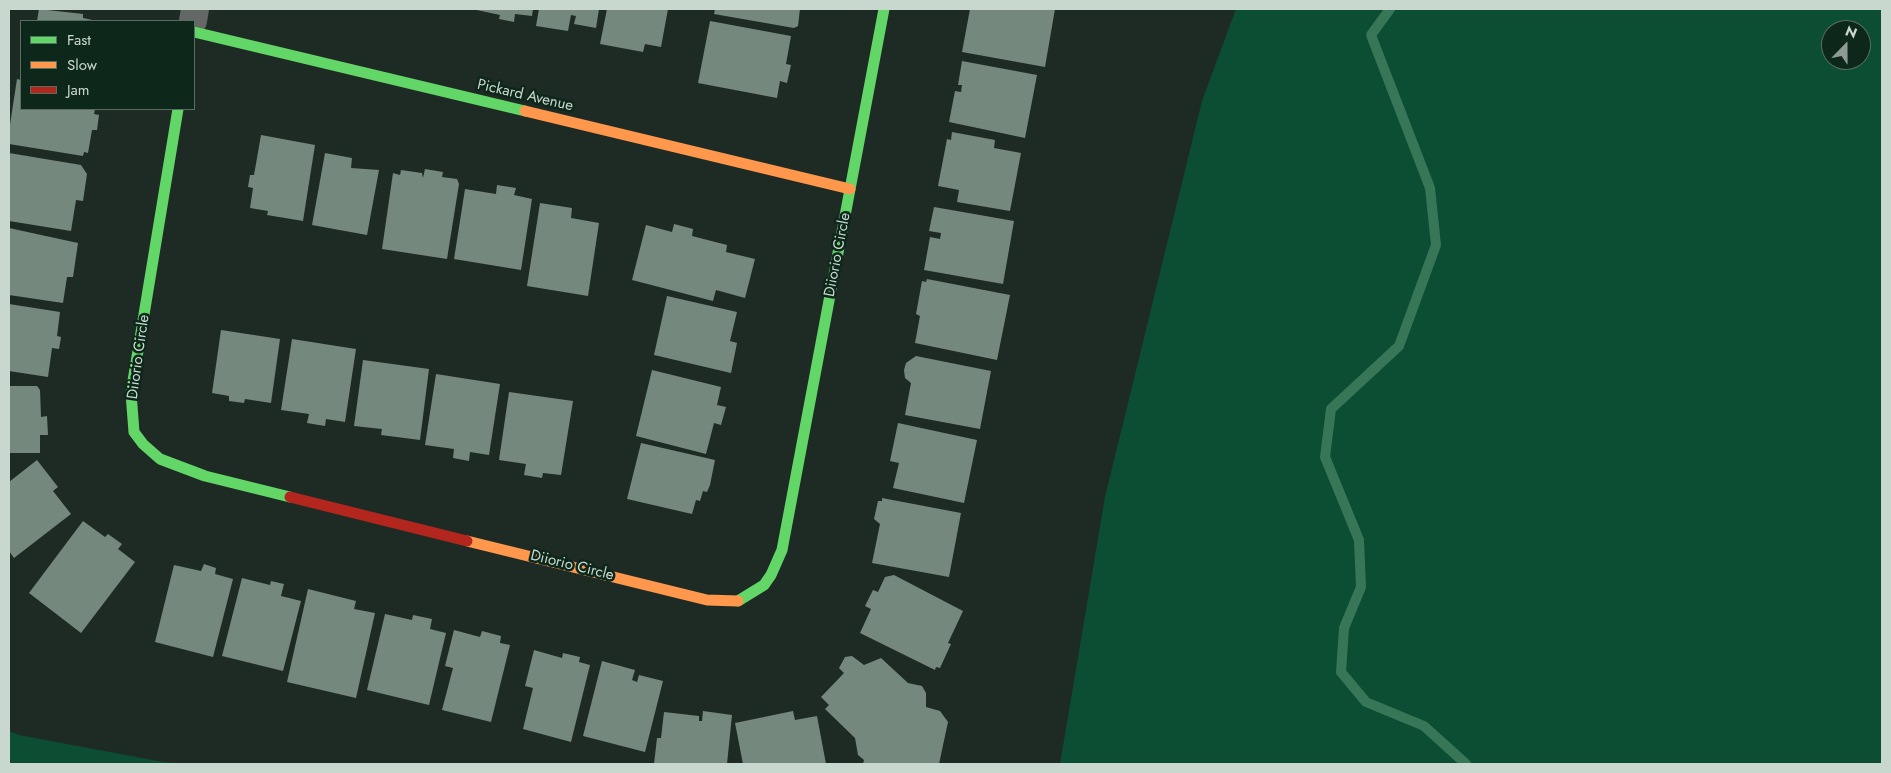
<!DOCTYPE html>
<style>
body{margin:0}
#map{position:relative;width:1891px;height:773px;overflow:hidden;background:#1e2b25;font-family:Jost,sans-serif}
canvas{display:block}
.frame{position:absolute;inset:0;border:10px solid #c9d8cf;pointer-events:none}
.legend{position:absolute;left:20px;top:20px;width:175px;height:90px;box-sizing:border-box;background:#0e271b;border:1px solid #596e63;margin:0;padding:6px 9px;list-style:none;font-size:15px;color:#c9d8cf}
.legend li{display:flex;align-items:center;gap:10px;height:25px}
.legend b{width:25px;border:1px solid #596e63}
.north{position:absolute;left:1821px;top:20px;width:50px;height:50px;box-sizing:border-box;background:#0e271b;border:1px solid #596e63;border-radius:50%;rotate:22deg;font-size:14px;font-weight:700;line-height:20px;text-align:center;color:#c9d8cf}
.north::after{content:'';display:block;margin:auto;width:18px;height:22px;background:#8d9b94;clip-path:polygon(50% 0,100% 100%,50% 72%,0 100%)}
</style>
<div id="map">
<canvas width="1891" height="773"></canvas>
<div class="frame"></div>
<ul class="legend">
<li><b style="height:6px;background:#63d668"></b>Fast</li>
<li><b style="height:6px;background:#ff974d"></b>Slow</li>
<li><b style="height:6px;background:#b3261e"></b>Jam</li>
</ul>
<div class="north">N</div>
</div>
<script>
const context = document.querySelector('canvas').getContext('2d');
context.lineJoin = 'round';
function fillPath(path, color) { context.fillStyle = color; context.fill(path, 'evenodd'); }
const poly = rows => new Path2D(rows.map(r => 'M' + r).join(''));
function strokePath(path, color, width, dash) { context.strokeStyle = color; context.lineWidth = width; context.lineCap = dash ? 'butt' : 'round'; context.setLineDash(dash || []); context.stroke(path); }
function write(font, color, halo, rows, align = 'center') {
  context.font = font + ' Jost,sans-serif'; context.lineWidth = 5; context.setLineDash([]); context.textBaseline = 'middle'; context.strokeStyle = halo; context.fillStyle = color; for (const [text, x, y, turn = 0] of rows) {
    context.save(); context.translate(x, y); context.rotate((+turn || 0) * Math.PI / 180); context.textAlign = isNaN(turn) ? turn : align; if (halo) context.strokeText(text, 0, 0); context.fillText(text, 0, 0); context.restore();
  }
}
const green = poly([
 [1236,9,1882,9,1882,764,1060,764,1105,497,1202,101],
 [1831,30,1861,30,1861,60,1831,60],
 [9,731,19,735,163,762,191,764,9,764]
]);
const stream = poly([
 [1390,9,1371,35,1430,188,1436,245,1399,346,1331,409,1325,457,1359,540,1361,587,1344,628,1341,672,1366,702,1424,726,1466,764]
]);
const building = poly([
 [39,9,83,14,83,18,97,21,37,21],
 [472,9,533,9,532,16,515,14,514,22,499,19,500,15],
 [539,9,599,9,596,28,574,24,576,16,571,15,568,31,536,26],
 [607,9,668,9,661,47,645,44,643,52,600,44],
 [715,9,800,9,798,26,794,28,714,14],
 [970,9,1055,9,1045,67,962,52],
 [710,21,791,36,786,64,791,65,787,83,780,81,777,98,698,83],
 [962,61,1037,75,1025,138,949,122,955,91,961,92,962,85,958,85],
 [17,79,21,80,21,109,95,109,94,114,99,115,97,130,92,130,88,153,84,152,83,156,9,144,9,131],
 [952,132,995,140,994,148,1021,153,1010,211,957,202,959,190,938,186,947,139,951,140],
 [261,135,315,145,303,221,267,215,268,211,250,208,253,188,248,187,250,175,254,175],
 [9,153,81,165,87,174,83,201,76,200,71,231,9,221],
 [325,153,352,158,351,168,379,170,367,235,312,225],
 [425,169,443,172,442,177,457,179,459,184,447,259,382,249,393,173,400,175,401,170,422,173,423,178],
 [497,185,516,188,514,195,532,199,521,270,454,259,465,189,496,194],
 [540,203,572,208,571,218,599,223,588,296,527,286],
 [934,207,1014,221,1003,284,924,270,930,237,940,239,941,233,929,231],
 [674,224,693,229,692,236,727,245,726,252,755,259,745,298,716,290,713,301,632,280,646,225,672,232],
 [9,228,78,243,73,277,67,277,63,303,9,295],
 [927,279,1010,295,997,360,915,343,920,316,916,314,922,281,926,282],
 [667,296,737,312,730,341,737,343,731,373,654,355],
 [9,304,60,312,57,336,61,337,59,349,52,348,48,377,9,371],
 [221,330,280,339,271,403,245,399,244,403,229,401,229,396,212,393],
 [292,339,356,349,345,422,326,419,325,426,307,423,309,414,281,410],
 [916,356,991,371,980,429,905,415,911,383,905,378,904,370,906,363],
 [363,360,429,369,420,440,381,435,382,429,354,426],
 [652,370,721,387,717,405,726,407,721,425,714,423,706,454,636,436],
 [436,374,500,384,489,455,470,452,469,461,453,458,454,449,425,445],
 [9,386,37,386,40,390,41,417,47,416,48,435,40,435,40,453,9,453],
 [509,392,573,401,561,475,543,473,542,478,524,475,526,464,499,460],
 [898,423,977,440,964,503,893,488,899,463,890,461],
 [641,443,715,460,710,485,707,492,703,491,700,501,696,500,692,514,627,499],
 [37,460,58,487,53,491,71,514,14,558,9,551,9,482],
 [882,498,961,513,949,577,872,563,880,524,874,519,878,501,882,501],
 [83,521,105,537,108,534,122,544,118,549,135,562,81,633,29,593],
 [204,564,216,568,215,574,233,579,213,657,155,642,174,565,201,571],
 [894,575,963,611,948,643,951,644,940,668,936,667,935,670,860,633,871,609,865,606,873,590,878,592,885,577],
 [242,578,270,585,271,581,284,584,281,596,301,601,283,671,222,656],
 [308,589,356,601,354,609,375,613,356,698,287,682],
 [385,614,412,620,413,615,432,619,430,629,446,633,429,705,367,690],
 [454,630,480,637,482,631,501,636,500,643,510,645,491,722,442,710,453,668,445,666],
 [534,650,562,658,563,653,580,657,579,662,590,665,571,742,523,729,533,688,525,686],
 [852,656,864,665,881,658,908,683,922,686,926,693,926,707,940,711,948,722,939,764,863,764,864,760,858,755,855,738,825,709,829,705,821,697,844,673,839,668,845,657],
 [602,661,635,670,632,680,637,682,639,675,663,681,645,752,583,736],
 [703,711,732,715,727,764,654,764,657,738,661,738,664,712,699,716,699,721,702,721],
 [793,711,795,720,817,716,826,764,743,764,735,723]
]);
const street = poly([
 [193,21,195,9]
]);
const fast = poly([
 [194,32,525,111],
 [178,109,131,393,134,432,143,444,160,459,205,476,290,497],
 [738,601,764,585,771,575,782,550,884,9]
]);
const slow = poly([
 [525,111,850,189],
 [467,541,707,600,738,601]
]);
const jam = poly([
 [290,497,467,541]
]);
const streetNames = [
 ["Pickard Avenue",525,96,13],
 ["Diiorio Circle",838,255,-79],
 ["Diiorio Circle",139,357,-82],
 ["Diiorio Circle",572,566,14]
];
fillPath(green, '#0b4e34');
strokePath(stream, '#377758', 10);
fillPath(building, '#75887e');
strokePath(street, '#636765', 28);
strokePath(fast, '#63d668', 11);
strokePath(slow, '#ff974d', 11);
strokePath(jam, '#b3261e', 11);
write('15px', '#c9d8cf', '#0e271b', streetNames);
</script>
